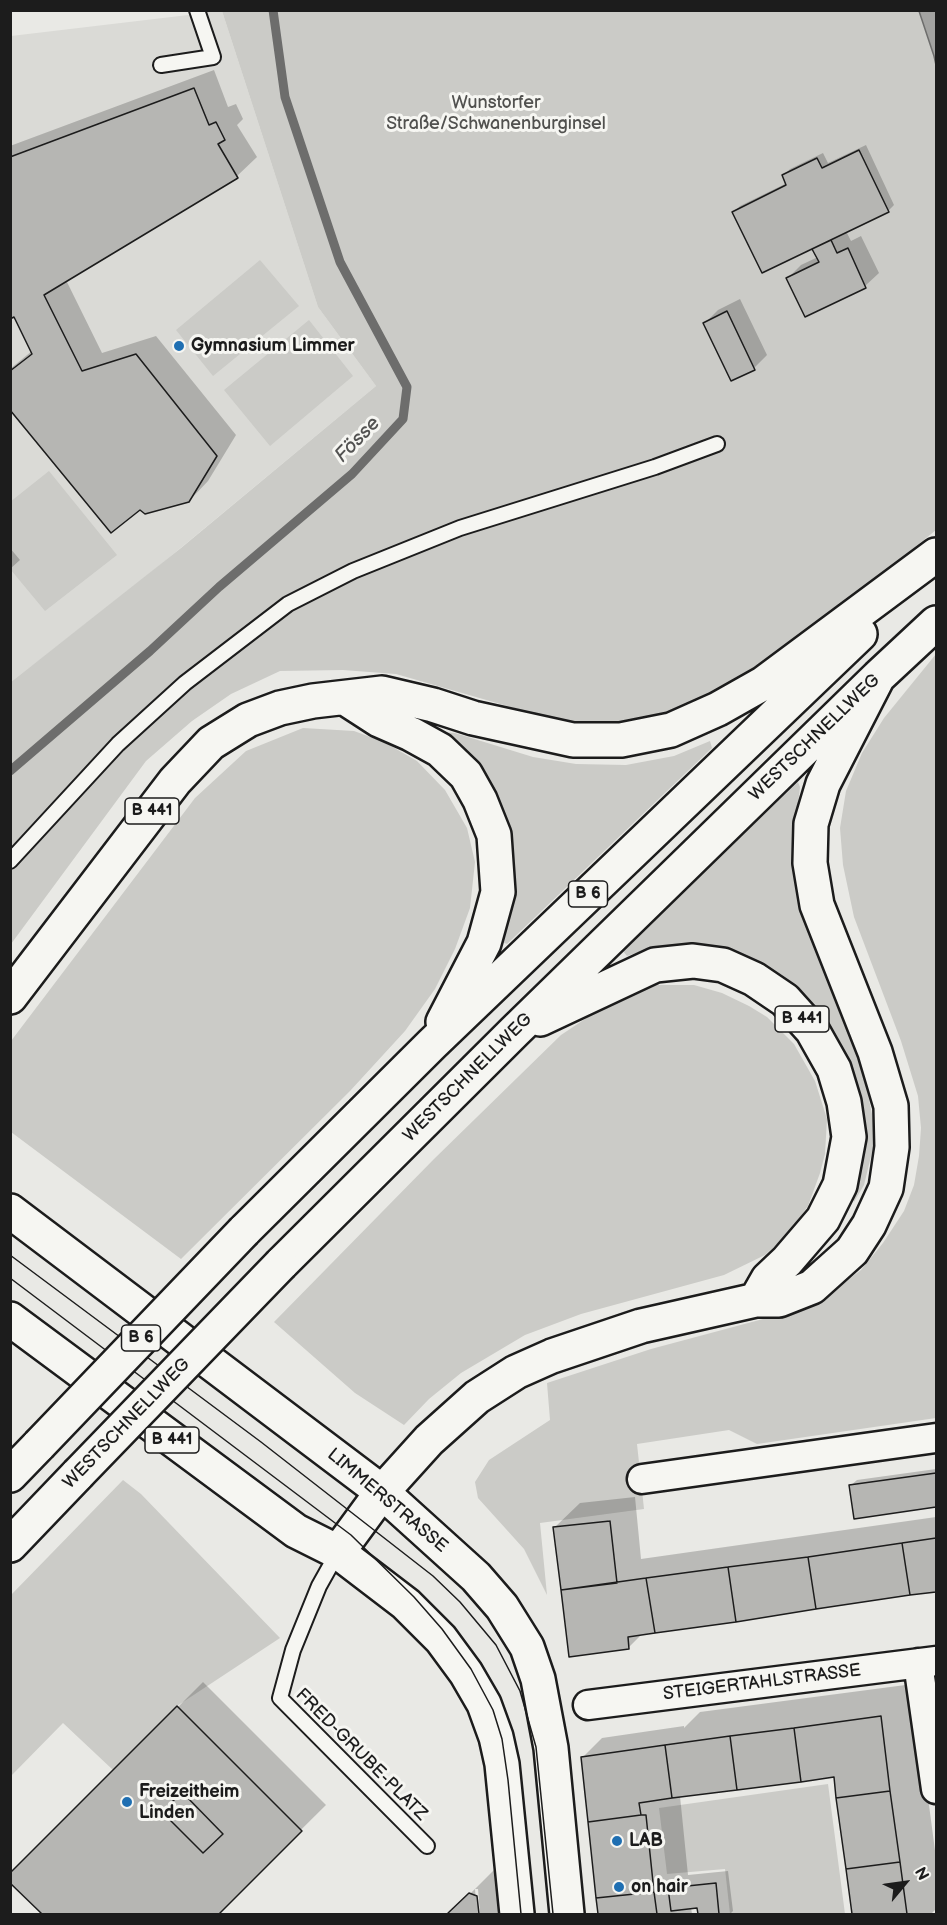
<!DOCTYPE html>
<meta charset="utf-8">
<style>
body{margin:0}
#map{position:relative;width:947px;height:1925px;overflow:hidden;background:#e9e9e5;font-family:"Balsamiq Sans",sans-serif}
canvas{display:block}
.frame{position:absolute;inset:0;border:12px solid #1c1c1c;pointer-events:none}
.north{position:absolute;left:875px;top:1853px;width:60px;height:60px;-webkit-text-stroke:4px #f6f6f2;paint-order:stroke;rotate:61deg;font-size:16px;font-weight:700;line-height:24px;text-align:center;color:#1c1c1c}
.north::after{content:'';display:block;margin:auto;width:21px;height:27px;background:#1c1c1c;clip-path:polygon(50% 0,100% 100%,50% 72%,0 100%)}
</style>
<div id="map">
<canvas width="947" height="1925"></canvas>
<div class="frame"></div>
<div class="north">N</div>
</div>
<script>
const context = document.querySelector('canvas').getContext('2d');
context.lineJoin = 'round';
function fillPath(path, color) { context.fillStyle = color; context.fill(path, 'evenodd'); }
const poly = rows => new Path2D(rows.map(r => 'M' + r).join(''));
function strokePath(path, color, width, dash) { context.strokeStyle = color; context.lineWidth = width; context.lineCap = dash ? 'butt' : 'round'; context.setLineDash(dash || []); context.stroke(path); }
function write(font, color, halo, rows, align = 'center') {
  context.font = font + ' "Balsamiq Sans",sans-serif'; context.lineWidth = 6; context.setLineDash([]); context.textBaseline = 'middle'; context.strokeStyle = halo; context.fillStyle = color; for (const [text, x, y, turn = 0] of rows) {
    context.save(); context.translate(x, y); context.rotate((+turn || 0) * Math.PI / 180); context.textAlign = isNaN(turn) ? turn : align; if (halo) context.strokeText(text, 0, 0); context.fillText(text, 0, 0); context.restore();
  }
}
const built = poly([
 [222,11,318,307,376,386,142,580,11,682,11,36]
]);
const green = poly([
 [204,11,920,11,936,62,936,530,819,625,757,671,711,698,672,713,632,722,590,726,549,718,396,674,343,670,280,671,231,694,192,721,146,761,11,944,11,682,181,548,376,386,318,307,222,11,205,13],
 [260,260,299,306,213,376,176,330],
 [309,320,353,376,270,446,224,390],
 [49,471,117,555,45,611,11,570,10,502],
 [936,654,936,1418,757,1444,729,1430,637,1444,644,1509,540,1523,547,1595,524,1549,478,1498,475,1482,489,1460,550,1420,547,1383,651,1349,778,1315,829,1294,861,1270,883,1243,904,1211,914,1185,919,1156,921,1128,918,1096,901,1041,854,917,843,865,840,828,846,791,862,753,884,718],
 [303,728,354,731,384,742,417,761,445,790,467,828,475,862,470,908,455,949,435,989,405,1031,350,1091,181,1259,11,1132,11,1041,195,798,246,751],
 [441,732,455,733,533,757,576,764,626,765,674,756,710,741,712,748,507,944,500,941,507,909],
 [798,782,800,787,795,830,806,915,864,1076,873,1119,873,1148,864,1185,854,1202,852,1196,859,1176,862,1149,853,1076,717,951,686,945,648,949,627,956,622,950],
 [657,985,694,985,722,993,749,1006,767,1017,794,1044,815,1081,827,1119,825,1154,820,1173,808,1206,789,1233,765,1255,724,1275,581,1314,525,1335,461,1373,429,1399,404,1425,355,1393,274,1322,434,1159,561,1035,606,1005],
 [123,1480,141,1494,280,1638,177,1706,113,1770,63,1723,11,1776,11,1595],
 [828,1784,845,1914,730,1914,725,1869,667,1874,659,1808]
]);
const water = poly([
 [919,11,936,11,936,65,934,56,919,11]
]);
const shadow = poly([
 [214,70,228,107,236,104,243,119,237,125,257,157,237,176,66,280,102,353,156,336,236,435,208,481,189,501,10,408,10,369,32,351,15,315,10,318,10,146],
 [866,145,894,205,888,211,846,231,851,241,861,236,879,273,865,286,806,315,788,278,801,265,818,257,813,247,734,212,740,206,787,183,783,176,790,169,823,153,828,163],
 [740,299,767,355,754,368,705,323,718,310],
 [10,548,20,560,10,569],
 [936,1469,936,1506,856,1517,850,1486,857,1480],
 [635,1497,641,1559,936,1517,936,1591,643,1633,629,1647,555,1527,580,1503],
 [203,1682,326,1805,216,1914,44,1914,10,1881,10,1875],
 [913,1684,936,1858,936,1909,931,1914,853,1914,835,1776,680,1796,688,1875,728,1871,733,1911,730,1914,699,1914,698,1906,691,1907,692,1914,599,1914,583,1757,602,1738,684,1726,684,1728,700,1712],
 [503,1861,515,1914,480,1914,478,1889,475,1889],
 [475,1889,477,1914,449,1914]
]);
const stream = poly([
 [10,771,150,651,219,587,352,474,403,419,407,387,340,262,285,97,273,10]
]);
const building = poly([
 [194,88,209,125,216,122,225,140,218,144,238,178,44,295,82,371,136,354,217,456,189,502,145,514,140,510,111,533,10,410,10,371,32,354,14,317,10,319,10,157,194,88],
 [859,150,889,212,762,273,732,212,786,185,782,175,817,158,822,168,859,150],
 [831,240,837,253,848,248,866,288,805,317,786,278,819,262,812,249,831,240],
 [727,311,755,370,731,381,703,323,727,311],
 [936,1473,936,1507,854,1519,849,1485,936,1473],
 [610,1521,617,1583,561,1590,553,1527,610,1521],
 [936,1538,936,1592,910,1595,902,1543,936,1538],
 [902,1543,910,1595,816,1609,808,1557,902,1543],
 [808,1557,816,1609,736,1622,728,1567,808,1557],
 [728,1567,736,1622,655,1633,646,1578,728,1567],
 [646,1578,655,1633,628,1637,629,1649,569,1657,561,1590,646,1578],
 [177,1706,302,1831,219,1914,42,1914,10,1883,10,1873,177,1706],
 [182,1792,223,1834,203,1853,162,1812,182,1792],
 [881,1716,890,1791,836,1798,834,1777,801,1782,794,1728,881,1716],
 [794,1728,801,1782,737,1790,730,1736,794,1728],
 [730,1736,737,1790,672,1798,665,1745,730,1736],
 [665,1745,672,1798,639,1803,641,1815,588,1822,581,1757,665,1745],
 [890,1791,900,1862,846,1869,836,1798,890,1791],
 [641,1815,646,1815,654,1892,596,1898,588,1822,641,1815],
 [900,1862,907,1914,852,1914,846,1869,900,1862],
 [716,1883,719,1914,698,1914,697,1908,671,1911,668,1888,716,1883],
 [654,1892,657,1914,598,1914,596,1898,654,1892],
 [469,1893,477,1896,479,1914,447,1914,469,1893]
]);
const lane = poly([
 [161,65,213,57,197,10],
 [10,861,118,744,185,683,288,604,353,571,460,528,655,467,717,444],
 [338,1552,319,1586,293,1650,280,1698,427,1846]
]);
const street = poly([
 [642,1479,936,1438],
 [918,1663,936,1789],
 [588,1705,936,1661]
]);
const secondary = poly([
 [382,1492,476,1577,502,1607,527,1647,538,1679,551,1748,567,1914],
 [338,1552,406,1604,441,1639,466,1673,484,1704,496,1737,502,1764,517,1914]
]);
const primary = poly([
 [10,1211,382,1492],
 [10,1319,296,1531,338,1552]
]);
const highway = poly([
 [345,698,379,720,411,734,440,750,466,775,480,800,494,835,498,892,484,943,443,1022],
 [10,997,175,781,211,743,248,720,280,708,313,701,382,693,433,705,473,718,573,740,621,740,671,730,718,709,764,683,936,555],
 [540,1019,655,965,693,961,723,965,754,979,785,1000,812,1030,834,1069,844,1102,849,1137,840,1185,823,1219,787,1261,768,1279,756,1300],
 [244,1231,432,1044,860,634],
 [281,1264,514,1032,878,677,936,623],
 [10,1475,39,1445],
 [10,1545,78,1474],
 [338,1552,382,1492,429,1440,477,1397,516,1372,552,1356,641,1326,756,1300,779,1300,812,1287,852,1251,869,1225,886,1188,892,1147,891,1106,875,1052,817,905,810,863,811,824,823,784,878,677]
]);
const tram = poly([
 [10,1255,261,1442,433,1576,460,1602,496,1645,520,1691,536,1747,553,1914],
 [10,1278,351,1535,414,1597,442,1629,471,1669,493,1710,502,1739,508,1780,521,1914]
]);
const highwayBridge = poly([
 [39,1445,244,1231],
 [78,1474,281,1264]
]);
const markers = [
 [179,346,6,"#1f6fb2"],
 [127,1802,6,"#1f6fb2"],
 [617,1841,6,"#1f6fb2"],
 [619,1887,6,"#1f6fb2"]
];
const shields = [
 [152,811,54],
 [588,894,39],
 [802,1019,54],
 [141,1338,39],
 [172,1440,54]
];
const shieldNames = [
 ["B 441",152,811],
 ["B 6",588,894],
 ["B 441",802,1019],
 ["B 6",141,1338],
 ["B 441",172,1440]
];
const parkNames = [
 ["Wunstorfer",496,103],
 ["Straße/Schwanenburginsel",496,124]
];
const poiNames = [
 ["Gymnasium Limmer",191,346],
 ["Freizeitheim",139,1792],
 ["Linden",139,1813],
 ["LAB",629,1841],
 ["on hair",631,1887]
];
const streetNames = [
 ["WESTSCHNELLWEG",815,738,-44],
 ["WESTSCHNELLWEG",468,1078,-45],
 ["WESTSCHNELLWEG",127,1424,-46],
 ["LIMMERSTRASSE",387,1501,40],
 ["STEIGERTAHLSTRASSE",762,1683,-7],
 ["FRED-GRUBE-PLATZ",361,1755,45]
];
const waterNames = [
 ["Fösse",358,440,-46]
];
fillPath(built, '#dadad6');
fillPath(green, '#cbcbc7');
fillPath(water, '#a3a3a1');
strokePath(water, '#6d6d6c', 1.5);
fillPath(shadow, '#0003');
strokePath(stream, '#6d6d6c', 9);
fillPath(building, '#b6b6b3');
strokePath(building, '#1c1c1c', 1.5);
strokePath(lane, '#1c1c1c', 18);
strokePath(street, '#1c1c1c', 33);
strokePath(secondary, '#1c1c1c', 38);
strokePath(primary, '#1c1c1c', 38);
strokePath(highway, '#1c1c1c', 38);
strokePath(lane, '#f6f6f2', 14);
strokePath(street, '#f6f6f2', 28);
strokePath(secondary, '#f6f6f2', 33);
strokePath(primary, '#f6f6f2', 33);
strokePath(highway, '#f6f6f2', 33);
strokePath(tram, '#1c1c1c', 1.5);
strokePath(highwayBridge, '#1c1c1c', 38, []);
strokePath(highwayBridge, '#f6f6f2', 33);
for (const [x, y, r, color] of markers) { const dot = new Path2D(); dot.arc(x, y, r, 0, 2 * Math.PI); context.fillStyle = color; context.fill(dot); strokePath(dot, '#f6f6f2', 2); }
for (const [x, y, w] of shields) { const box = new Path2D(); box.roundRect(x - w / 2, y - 13, w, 26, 4.5); context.fillStyle = '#f6f6f2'; context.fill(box); strokePath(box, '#1c1c1c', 1.5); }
write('bold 16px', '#1c1c1c', null, shieldNames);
write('18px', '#51514f', '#f6f6f2', parkNames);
write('bold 18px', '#1c1c1c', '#f6f6f2', poiNames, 'left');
write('18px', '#1c1c1c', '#f6f6f2', streetNames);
write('italic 20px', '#525251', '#f6f6f2', waterNames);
</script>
